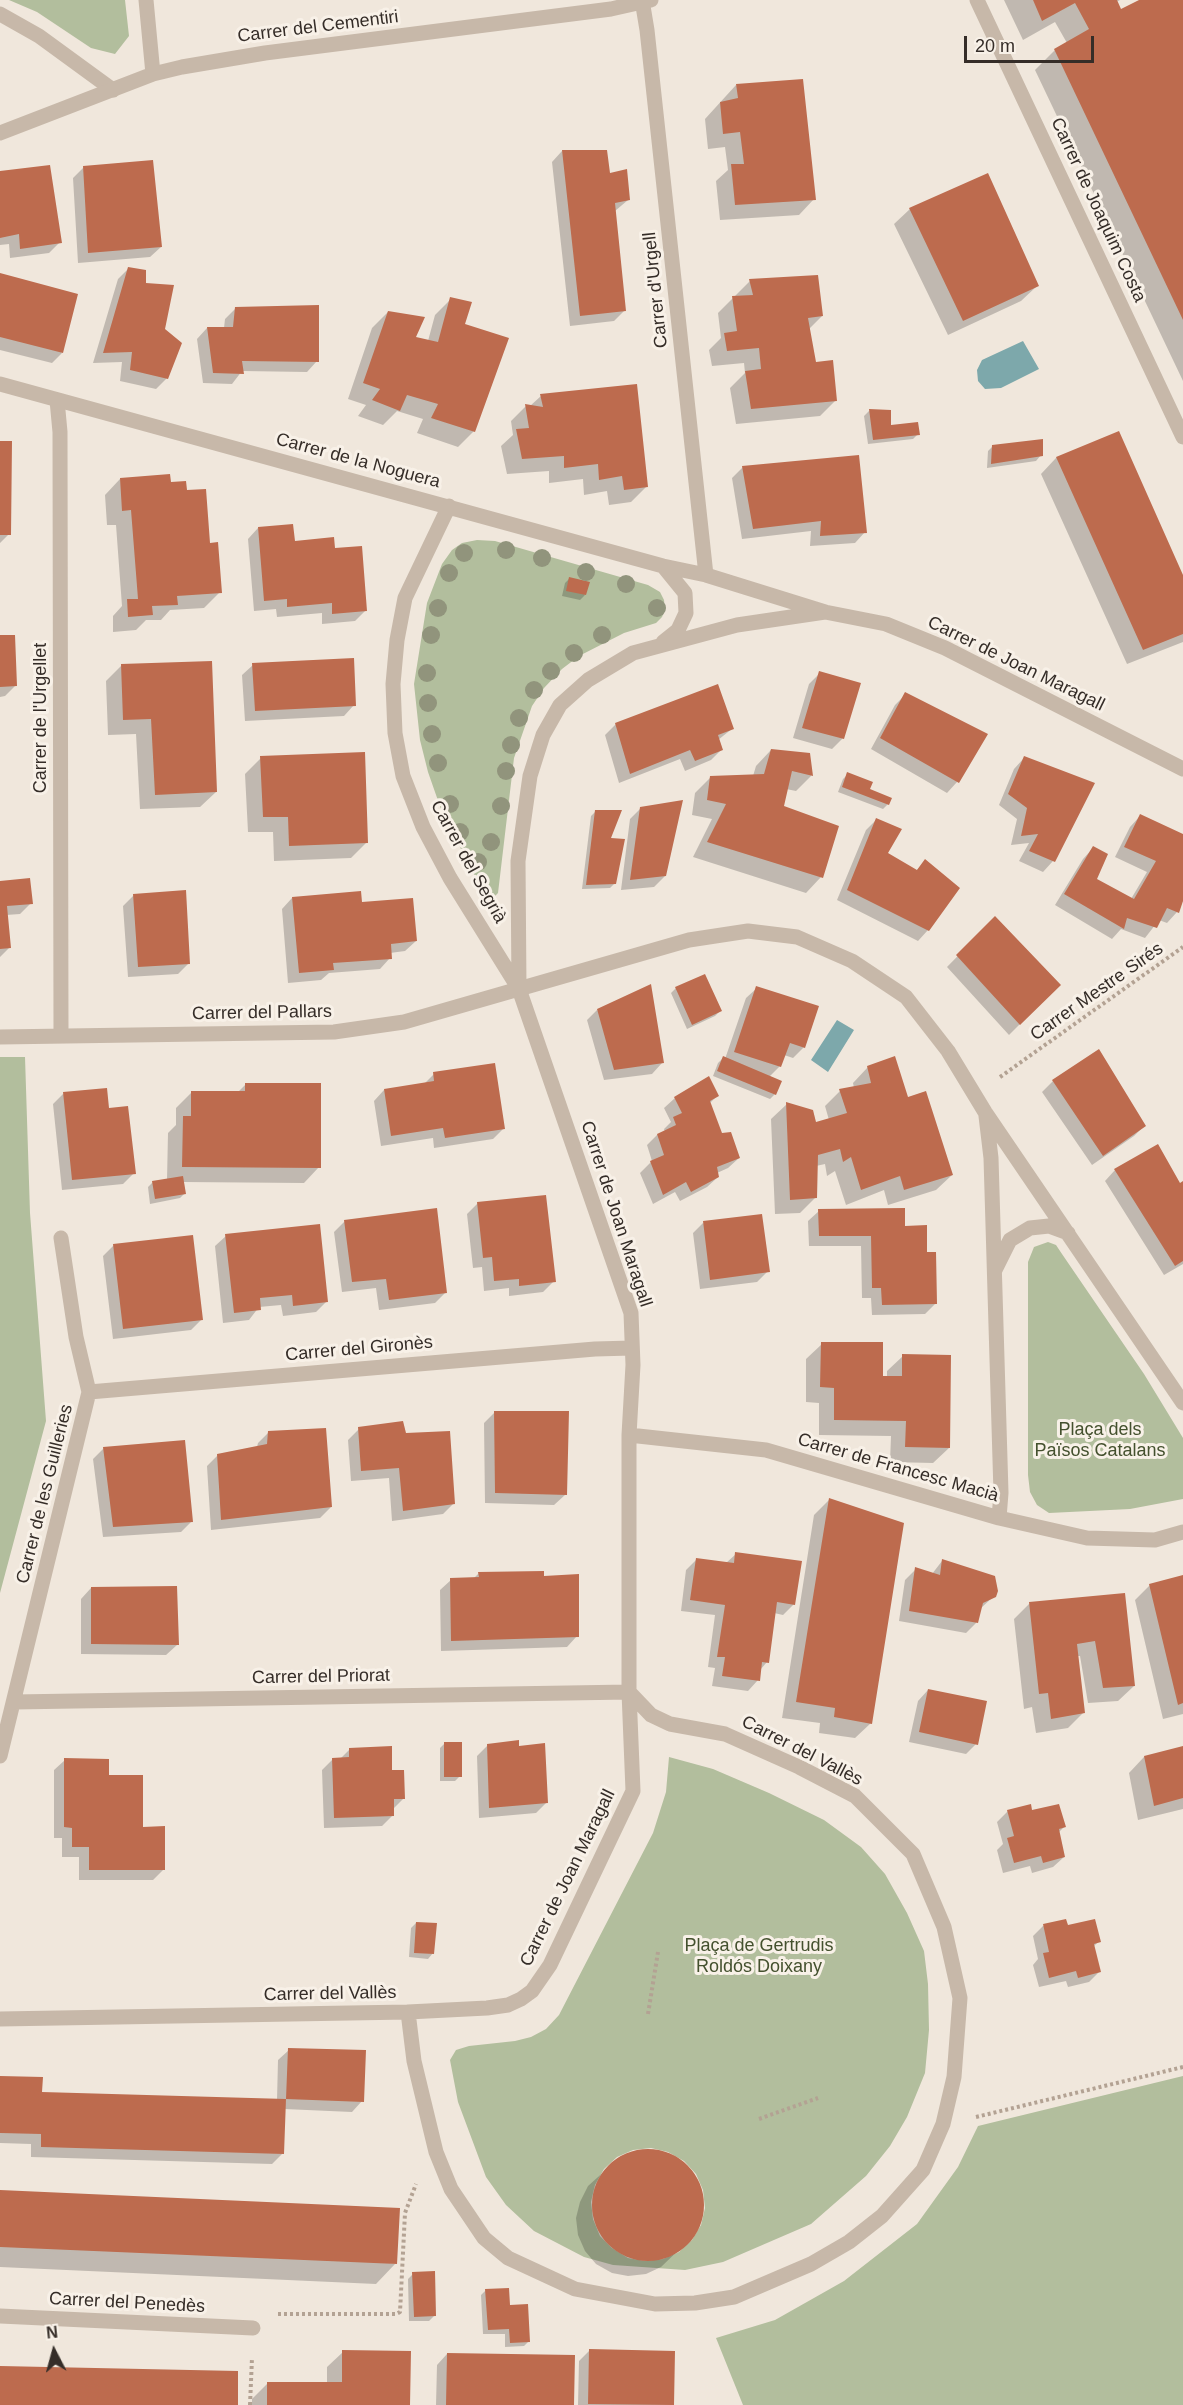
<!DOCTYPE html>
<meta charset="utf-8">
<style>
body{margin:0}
#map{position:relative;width:1183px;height:2405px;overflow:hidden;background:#f0e7dc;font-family:Arial,sans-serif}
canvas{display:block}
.north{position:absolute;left:24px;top:2321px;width:60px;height:60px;-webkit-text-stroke:4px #f8f1e8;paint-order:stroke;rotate:354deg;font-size:16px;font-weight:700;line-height:24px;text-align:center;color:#352d28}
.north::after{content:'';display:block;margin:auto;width:21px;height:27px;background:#352d28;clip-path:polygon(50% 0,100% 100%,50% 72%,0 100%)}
.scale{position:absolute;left:964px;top:36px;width:130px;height:27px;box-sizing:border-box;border:3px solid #352d28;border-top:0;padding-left:8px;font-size:18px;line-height:21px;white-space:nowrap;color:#352d28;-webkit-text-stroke:4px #f8f1e8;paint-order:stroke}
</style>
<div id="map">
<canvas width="1183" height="2405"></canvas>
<div class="north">N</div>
<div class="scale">20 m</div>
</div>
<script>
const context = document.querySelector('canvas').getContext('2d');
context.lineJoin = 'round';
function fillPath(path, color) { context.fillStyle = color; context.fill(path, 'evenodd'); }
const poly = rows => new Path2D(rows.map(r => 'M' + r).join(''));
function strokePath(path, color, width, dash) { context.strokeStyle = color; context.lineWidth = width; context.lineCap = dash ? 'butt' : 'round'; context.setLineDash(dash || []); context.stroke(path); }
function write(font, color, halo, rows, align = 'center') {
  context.font = font + ' Arial,sans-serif'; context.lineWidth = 6; context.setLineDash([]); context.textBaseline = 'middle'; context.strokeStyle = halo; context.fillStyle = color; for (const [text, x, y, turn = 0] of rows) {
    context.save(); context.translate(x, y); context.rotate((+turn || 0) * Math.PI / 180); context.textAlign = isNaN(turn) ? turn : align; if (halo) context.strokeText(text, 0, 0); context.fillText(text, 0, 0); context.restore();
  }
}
const green = poly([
 [9,0,125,0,129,36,115,54,91,48,37,12],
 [477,540,495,541,648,585,660,592,664,600,665,610,662,617,656,623,624,633,579,656,562,669,544,688,532,706,514,758,498,893,493,898,486,898,442,812,428,772,420,740,414,684,427,603,442,564,452,550,462,543],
 [0,1057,25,1057,30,1213,46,1421,0,1593],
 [1048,1242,1056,1245,1062,1254,1144,1374,1183,1438,1183,1499,1130,1509,1049,1513,1037,1505,1030,1492,1028,1475,1028,1262,1034,1247],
 [669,1757,713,1769,769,1793,824,1820,861,1847,885,1874,907,1913,924,1951,928,1984,929,2030,925,2073,907,2117,890,2146,866,2176,811,2224,723,2262,685,2270,613,2265,584,2257,534,2231,506,2205,486,2177,458,2102,450,2060,456,2050,469,2046,515,2041,531,2037,546,2029,559,2015,653,1833,666,1792],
 [651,2148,668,2152,684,2161,696,2174,703,2190,705,2208,701,2225,692,2240,679,2252,663,2259,645,2261,628,2258,612,2248,600,2236,593,2219,591,2202,595,2185,604,2169,617,2157,633,2150],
 [1183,2076,1183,2405,743,2405,716,2338,775,2320,844,2281,917,2224,958,2167,978,2126]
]);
const water = poly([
 [1023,341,1039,369,1001,388,985,389,978,381,977,370,982,360],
 [837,1020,854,1030,828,1072,811,1060]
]);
const shadow = poly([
 [1004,0,1120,0,1116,2,1121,12,1141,0,1183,0,1183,381,1035,70,1055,50,1067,43,1055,22,1023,40],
 [736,85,814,199,799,215,720,220,716,181,728,170,725,147,708,149,705,119],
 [562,151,608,175,628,200,615,211,625,310,614,321,570,326,552,162],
 [84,167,161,247,150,257,78,263,73,178],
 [0,173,60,242,49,253,10,258,9,244,0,245],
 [910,209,1037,286,1021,301,948,335,894,224],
 [128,269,145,285,167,378,156,389,120,381,122,362,93,363,118,279],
 [0,275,62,353,52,363,0,350],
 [750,281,822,316,809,329,814,363,835,401,820,416,736,424,730,388,745,373,744,363,712,366,709,350,721,338,718,313],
 [451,299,463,325,474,431,458,447,417,433,423,419,397,411,383,425,358,416,366,405,348,399,372,328,388,312,414,339,428,341,435,315],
 [236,308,317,361,307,372,242,371,232,384,203,383,197,339,207,328,224,328,225,319],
 [541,396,646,487,631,502,609,505,607,491,584,495,583,479,549,483,549,471,507,474,501,446,513,435,511,421,526,406,530,406],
 [869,411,890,412,889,427,918,434,913,439,868,444,864,416],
 [1118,433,1183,578,1183,642,1127,664,1041,474,1056,458],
 [0,443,9,534,0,543],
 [993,446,1041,455,1036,461,987,468,988,451],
 [743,467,865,532,855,543,810,546,811,531,742,539,732,478],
 [120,479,169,484,186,491,209,545,220,592,204,608,170,610,161,620,146,620,136,630,113,632,113,616,122,606,116,525,107,525,105,495],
 [258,528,293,542,334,550,366,610,355,621,322,624,322,613,277,617,276,609,254,611,248,539],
 [570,578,585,595,580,600,562,596,565,583],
 [0,637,15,686,5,696,0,697],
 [122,665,216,792,200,807,140,809,136,734,108,735,106,681],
 [253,665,354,705,344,716,245,721,242,675],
 [820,673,843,738,832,749,793,738,809,684],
 [906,694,986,735,957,782,947,793,871,749,895,705],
 [616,724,733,728,718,740,721,750,711,760,685,771,680,759,619,783,605,735],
 [771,750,809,754,811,776,796,791,786,789,782,807,837,827,821,877,806,893,693,857,712,819,692,815,695,793,711,777,753,776,756,766],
 [261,758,367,842,351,858,274,861,273,832,248,832,245,774],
 [1024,758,1053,861,1043,872,1019,861,1029,843,1011,845,1017,819,999,805,1014,769],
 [848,774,888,804,883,809,838,792,843,779],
 [641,808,665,876,654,887,621,890,630,819],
 [596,811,609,840,615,883,610,888,582,889,591,816],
 [1140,816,1183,836,1183,900,1177,912,1167,923,1159,920,1145,938,1121,929,1112,939,1055,905,1083,859,1093,848,1095,880,1131,899,1147,872,1115,857,1130,827],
 [876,820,886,854,916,871,925,861,928,930,918,941,837,900,866,830],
 [0,883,31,903,20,914,6,915,9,948,0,957],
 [134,895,189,963,178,974,128,977,123,906],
 [292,898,361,903,416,941,405,951,390,953,390,958,380,969,329,973,321,980,288,983,282,909],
 [995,918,1059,985,1009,1035,947,967],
 [676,988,720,1011,715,1016,687,1029,671,993],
 [757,988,804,1047,793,1058,784,1055,780,1066,769,1077,775,1094,770,1099,713,1076,718,1063,723,1058,725,1059,746,998],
 [597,1010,662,1063,652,1074,604,1080,587,1020],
 [1098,1051,1144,1126,1134,1136,1092,1165,1042,1092,1053,1081],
 [868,1067,907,1099,952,1175,936,1190,888,1205,884,1190,846,1205,835,1171,827,1176,825,1164,816,1166,816,1197,800,1213,775,1214,771,1119,787,1104,815,1124,829,1120,825,1106,840,1091,854,1088,853,1083],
 [434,1074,504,1128,493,1139,434,1148,433,1138,381,1146,374,1101,384,1090,424,1084],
 [246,1084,319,1167,304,1183,183,1182,185,1193,180,1198,150,1204,148,1187,153,1182,167,1180,168,1133,176,1125,176,1108,192,1092,237,1093],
 [63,1094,108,1110,134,1173,123,1184,62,1190,53,1104],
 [717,1096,709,1104,721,1135,739,1158,728,1168,717,1173,718,1177,707,1187,680,1201,675,1192,653,1204,640,1173,652,1161,647,1145,657,1135,665,1132,664,1129,671,1122,664,1108,675,1098],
 [1115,1170,1180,1185,1183,1182,1183,1264,1164,1275,1105,1181],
 [478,1203,554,1281,543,1292,509,1296,509,1288,484,1291,482,1267,473,1268,467,1214],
 [819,1211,903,1227,926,1254,936,1303,925,1314,872,1315,871,1298,862,1298,861,1246,809,1246,808,1221],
 [345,1221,445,1293,435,1303,379,1310,376,1288,342,1292,334,1232],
 [703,1223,768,1271,757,1282,700,1289,693,1233],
 [226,1236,326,1302,316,1312,283,1316,281,1305,259,1307,249,1320,223,1323,215,1246],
 [114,1245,202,1319,191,1330,113,1339,103,1256],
 [822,1344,882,1377,887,1377,887,1371,903,1356,949,1448,933,1463,890,1462,891,1436,819,1435,819,1403,806,1402,806,1359],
 [495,1412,565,1495,554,1505,485,1503,484,1423],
 [359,1429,405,1435,454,1503,443,1514,392,1521,389,1478,351,1481,348,1440],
 [268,1433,331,1507,320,1518,211,1530,207,1466,218,1455,257,1447,258,1443],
 [104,1448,191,1522,181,1532,103,1537,93,1459],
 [830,1499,871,1723,855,1738,819,1733,820,1723,782,1718,814,1515],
 [736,1554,794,1604,783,1615,774,1613,767,1662,760,1670,758,1680,748,1691,712,1686,715,1668,708,1667,715,1615,681,1611,686,1570,697,1559,726,1563],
 [942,1561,994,1596,980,1609,976,1623,966,1633,899,1621,905,1580,916,1569,932,1574],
 [479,1573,543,1577,577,1636,567,1647,441,1651,440,1590,451,1580,473,1579],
 [1183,1577,1183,1714,1163,1719,1135,1600,1150,1585],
 [91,1588,177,1645,166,1655,81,1654,81,1599],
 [1124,1595,1134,1686,1118,1701,1088,1703,1080,1656,1077,1656,1084,1712,1068,1728,1036,1733,1032,1707,1024,1709,1014,1619,1029,1604],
 [928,1690,976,1744,966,1754,909,1742,918,1701],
 [445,1743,460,1776,455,1781,440,1781,440,1748],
 [488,1745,518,1748,547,1802,536,1813,479,1818,477,1756],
 [1183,1748,1183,1809,1138,1820,1129,1773,1144,1757],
 [350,1749,391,1772,404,1798,393,1809,393,1815,382,1826,324,1828,322,1770,333,1759,340,1759],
 [65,1760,107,1777,141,1828,164,1869,153,1880,79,1880,79,1857,62,1857,62,1838,54,1838,54,1770],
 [1008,1811,1031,1812,1064,1827,1058,1833,1064,1857,1053,1867,1032,1873,1030,1866,1003,1873,997,1850,1003,1844,997,1822],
 [1065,1921,1067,1927,1099,1941,1093,1947,1099,1972,1089,1982,1068,1987,1066,1981,1039,1987,1033,1965,1038,1959,1033,1936,1043,1926],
 [416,1923,433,1953,428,1959,409,1957,411,1928],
 [289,2050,362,2101,352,2112,284,2109,283,2153,272,2164,31,2157,31,2144,0,2143,0,2077,41,2093,277,2100,278,2060],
 [651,2150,668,2153,683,2162,694,2175,701,2190,703,2208,700,2225,690,2239,661,2267,646,2274,628,2276,612,2273,596,2264,585,2251,578,2235,576,2218,580,2202,588,2186,618,2159,634,2151],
 [0,2192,395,2264,376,2284,0,2267],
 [413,2274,434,2316,429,2321,409,2321,408,2279],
 [486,2290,509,2307,529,2341,524,2346,505,2347,505,2334,483,2334,481,2295],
 [590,2350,673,2353,672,2405,578,2405,579,2361],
 [343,2352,409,2405,252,2405,252,2399,268,2383,327,2383,327,2367],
 [447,2354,573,2405,436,2405,437,2365]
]);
const building = poly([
 [1033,0,1117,0,1121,9,1139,0,1183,0,1183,320,1054,49,1089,29,1075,3,1042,21],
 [803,79,816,200,735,205,731,164,744,164,740,132,723,134,720,102,738,98,736,84],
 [562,150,607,150,610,173,627,169,630,200,615,203,626,311,580,316],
 [153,160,162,247,88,253,83,166],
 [50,165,62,243,20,249,19,234,0,238,0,171],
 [988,173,1039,286,963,321,909,208],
 [128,267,146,270,146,283,174,285,165,329,182,343,168,379,130,370,132,352,103,353],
 [0,273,78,294,63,353,0,337],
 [818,275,823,316,808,318,816,362,833,360,837,401,751,409,745,371,761,369,759,348,727,351,724,333,737,331,732,296,753,295,749,279],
 [450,297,472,302,465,324,509,338,475,432,431,418,438,404,407,395,400,411,372,400,380,389,363,383,388,311,425,317,416,337,438,342],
 [319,305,319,362,242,361,244,374,213,373,207,327,233,327,235,307],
 [637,384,648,487,624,490,622,476,599,480,598,464,564,468,564,456,522,459,516,429,529,428,525,404,543,407,540,394],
 [869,409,891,410,891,425,918,422,920,435,873,440],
 [1119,431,1183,575,1183,634,1143,650,1056,457],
 [1043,439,1043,456,991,464,992,445],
 [0,441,12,441,11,535,0,535],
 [859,455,867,533,820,536,821,521,753,529,742,466],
 [170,474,171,482,186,481,187,490,206,489,210,543,218,542,222,593,177,596,178,605,152,606,153,615,128,617,127,599,138,599,131,510,122,511,120,478],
 [293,524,295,541,334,537,335,548,362,546,367,611,332,614,332,603,287,607,287,599,264,601,258,527],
 [569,577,590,582,586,595,566,591],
 [0,635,15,635,17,686,0,687],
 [354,658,356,706,255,711,252,663],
 [212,661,217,792,155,795,151,719,123,720,121,664],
 [819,671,861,683,844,739,802,728],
 [718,684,734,729,718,735,723,750,695,761,690,750,630,774,615,723],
 [905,692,988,734,959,783,880,738],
 [771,749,810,753,813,776,792,771,784,806,839,826,823,878,707,842,726,804,707,800,710,776,764,774],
 [365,752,368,843,289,846,288,817,263,817,260,756],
 [1024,756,1095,783,1055,862,1029,851,1038,834,1021,836,1027,808,1008,794],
 [847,772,873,782,870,789,892,798,889,805,842,787],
 [683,800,666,876,630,880,640,807],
 [595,810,622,810,611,838,625,839,616,884,586,885],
 [1140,814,1183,834,1183,901,1179,913,1167,908,1157,928,1127,918,1124,929,1064,894,1093,846,1108,854,1097,879,1134,899,1156,861,1124,847],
 [876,818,902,829,888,853,917,870,925,859,960,888,929,931,847,890],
 [30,878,33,904,7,906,11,948,0,949,0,881],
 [186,890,190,964,138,967,133,894],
 [361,891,362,902,413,898,417,941,391,944,392,959,333,963,334,970,299,973,292,897],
 [995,916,1061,985,1020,1025,956,955],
 [705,974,722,1011,692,1025,675,987],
 [651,984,664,1063,614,1070,597,1009],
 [756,986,819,1006,805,1048,790,1043,781,1067,734,1052],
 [1099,1049,1146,1126,1103,1156,1052,1080],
 [723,1056,782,1081,776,1095,717,1071],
 [895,1056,908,1097,926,1091,953,1175,904,1190,900,1176,861,1190,851,1157,843,1162,840,1149,818,1155,817,1198,790,1200,786,1102,813,1110,816,1122,847,1113,839,1089,871,1083,867,1066],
 [495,1063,505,1129,445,1138,443,1128,391,1136,384,1089,434,1081,433,1072],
 [709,1076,719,1096,710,1101,722,1133,731,1132,740,1158,717,1167,719,1177,691,1192,686,1182,663,1195,650,1161,664,1155,657,1134,676,1125,673,1117,682,1113,674,1097],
 [245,1083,321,1083,321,1168,182,1167,183,1116,191,1116,191,1091,245,1091],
 [107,1088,109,1108,128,1106,136,1174,72,1180,63,1092],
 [1158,1144,1180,1183,1183,1181,1183,1261,1175,1266,1114,1169],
 [183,1176,186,1194,155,1199,152,1181],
 [546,1195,556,1282,519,1286,519,1279,494,1281,492,1257,483,1258,477,1202],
 [437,1208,447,1293,389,1300,386,1279,352,1282,344,1220],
 [905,1208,905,1226,927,1225,927,1252,936,1252,937,1304,882,1305,881,1288,872,1288,871,1236,819,1236,818,1209],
 [762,1214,770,1272,710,1280,703,1221],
 [320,1224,328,1302,293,1306,292,1295,260,1298,261,1310,234,1313,225,1234],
 [193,1235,203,1320,123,1329,113,1244],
 [821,1342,883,1342,883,1376,902,1376,902,1354,951,1355,950,1448,905,1447,906,1421,834,1420,834,1388,820,1387],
 [494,1411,569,1411,567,1495,495,1493],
 [403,1421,406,1433,450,1431,455,1504,403,1511,399,1468,361,1471,358,1427],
 [326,1428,332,1507,221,1520,217,1454,267,1444,268,1431],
 [185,1440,193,1522,113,1527,103,1447],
 [829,1498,904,1523,872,1724,834,1717,835,1708,796,1702],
 [735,1552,802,1561,795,1605,777,1602,769,1663,762,1662,760,1681,722,1676,725,1657,717,1657,725,1605,690,1600,696,1558,734,1563],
 [942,1559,995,1576,998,1591,996,1597,983,1603,978,1623,909,1611,915,1567,940,1575],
 [544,1571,544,1576,579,1574,579,1637,451,1641,450,1578,479,1577,478,1572],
 [1183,1575,1183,1703,1178,1705,1149,1584],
 [177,1586,179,1645,91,1644,91,1587],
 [1125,1593,1135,1686,1103,1688,1095,1641,1077,1644,1085,1713,1051,1719,1048,1693,1039,1694,1029,1602],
 [928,1689,987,1701,978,1745,919,1732],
 [519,1740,519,1746,545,1743,548,1803,489,1808,487,1744],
 [444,1742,462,1742,462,1777,444,1777],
 [392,1746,392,1770,404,1770,405,1799,394,1799,394,1816,334,1818,332,1758,349,1757,349,1748],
 [1183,1746,1183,1798,1154,1806,1144,1756],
 [64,1758,109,1759,109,1775,143,1775,143,1827,165,1826,165,1870,89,1870,89,1847,72,1847,72,1828,64,1827],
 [1031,1804,1032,1810,1059,1804,1066,1827,1059,1829,1065,1857,1043,1863,1041,1856,1014,1863,1007,1838,1014,1836,1007,1810],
 [1066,1919,1068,1925,1095,1919,1101,1942,1094,1944,1101,1972,1078,1978,1076,1971,1049,1978,1043,1953,1049,1952,1043,1924],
 [416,1922,437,1923,434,1954,414,1953],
 [288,2048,366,2050,364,2102,286,2099,284,2154,41,2147,41,2134,0,2133,0,2076,43,2077,42,2092,286,2099],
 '592 2205a56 56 0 1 1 112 0a56 56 0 1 1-112 0Z',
 [0,2190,400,2208,397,2264,0,2247],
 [435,2271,436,2316,414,2317,412,2272],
 [509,2288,510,2305,528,2304,530,2342,510,2343,509,2329,488,2330,485,2289],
 [589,2349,675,2351,674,2405,588,2404],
 [342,2350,411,2351,410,2405,267,2405,267,2382,342,2382],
 [447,2353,575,2355,574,2405,446,2405],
 [0,2366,238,2371,238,2405,0,2405]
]);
const path = poly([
 [1000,1077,1183,947],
 [648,2014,658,1952],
 [976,2117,1183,2067],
 [759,2119,818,2098],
 [278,2314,396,2314,400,2312,405,2213,416,2184],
 [250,2405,252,2358]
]);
const service = poly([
 [0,14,39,36,113,90]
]);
const minor = poly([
 [146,0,153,74],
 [642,0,647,30,706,575],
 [977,0,1183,437],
 [0,133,153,74,182,67,265,53,611,9,651,0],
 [0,384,663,566,706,575,825,612,886,624,945,648,1183,769],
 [57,400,60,432,61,1036],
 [449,506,405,598,397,640,393,684,395,733,403,776,423,827,450,878,519,989],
 [663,566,685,593,686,613,678,630,663,642],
 [0,1037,334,1032,404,1022,689,940,748,931,797,937,852,961,906,997,948,1051,985,1112,1183,1403],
 [986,1116,991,1158,1001,1493,999,1518],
 [995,1270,1010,1240,1030,1228,1049,1226,1068,1233],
 [89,1392,595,1349,632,1348],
 [629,1435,766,1450,999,1518,1087,1538,1155,1540,1183,1532],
 [14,1702,629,1692,651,1715,670,1724,725,1734,799,1767,855,1796,913,1854,944,1927,960,1998,954,2077,943,2124,923,2170,882,2216,849,2242,811,2264,734,2297,695,2303,655,2304,575,2289,508,2258,484,2238,451,2189,436,2152,414,2061,408,2012],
 [0,1756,89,1392,76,1337,61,1238],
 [0,2019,408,2012,487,2008,508,2005,521,1999,532,1991,550,1965,633,1791,629,1692,629,1435,633,1365,631,1313,519,989,518,861,530,776,543,735,560,705,588,680,633,653,737,625,825,612],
 [0,2316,253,2328]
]);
const trees = [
 [506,550],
 [464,553],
 [542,558],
 [586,572],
 [449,573],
 [626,584],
 [438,608],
 [657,608],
 [431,635],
 [602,635],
 [574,653],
 [551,671],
 [427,673],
 [534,690],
 [428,703],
 [519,718],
 [432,734],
 [511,745],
 [438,763],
 [506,771],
 [450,804],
 [501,806],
 [460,832],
 [491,842],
 [478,862]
];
const streetNames = [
 ["Carrer del Cementiri",318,27,-7],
 ["Carrer de Joaquim Costa",1098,210,65],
 ["Carrer d'Urgell",656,290,-96],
 ["Carrer de la Noguera",358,461,15],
 ["Carrer de Joan Maragall",1016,664,26],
 ["Carrer de l'Urgellet",41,718,-90],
 ["Carrer del Segrià",468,862,61],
 ["Carrer Mestre Sirés",1097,992,-35],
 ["Carrer del Pallars",262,1013,-1],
 ["Carrer de Joan Maragall",616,1214,72],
 ["Carrer del Gironès",359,1349,-5],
 ["Carrer de Francesc Macià",898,1468,16],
 ["Carrer de les Guilleries",45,1494,-76],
 ["Carrer del Priorat",321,1677,-1],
 ["Carrer del Vallès",802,1751,27],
 ["Carrer de Joan Maragall",568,1878,-64],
 ["Carrer del Vallès",330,1994,-1],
 ["Carrer del Penedès",127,2303,3]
];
const parkNames = [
 ["Plaça dels",1100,1430],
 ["Països Catalans",1100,1451],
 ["Plaça de Gertrudis",759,1946],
 ["Roldós Doixany",759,1967]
];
fillPath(green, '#b2be9d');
fillPath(water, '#7da8ab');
fillPath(shadow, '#0003');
fillPath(building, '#bd6b4e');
strokePath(path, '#b3a293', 4, [3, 3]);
strokePath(service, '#c7b8a9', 15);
strokePath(minor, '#c7b8a9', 15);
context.fillStyle = '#91947c';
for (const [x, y] of trees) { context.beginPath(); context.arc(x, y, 9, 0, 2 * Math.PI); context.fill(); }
write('18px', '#352d28', '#f8f1e8', streetNames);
write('18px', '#44512e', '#f8f1e8', parkNames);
</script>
